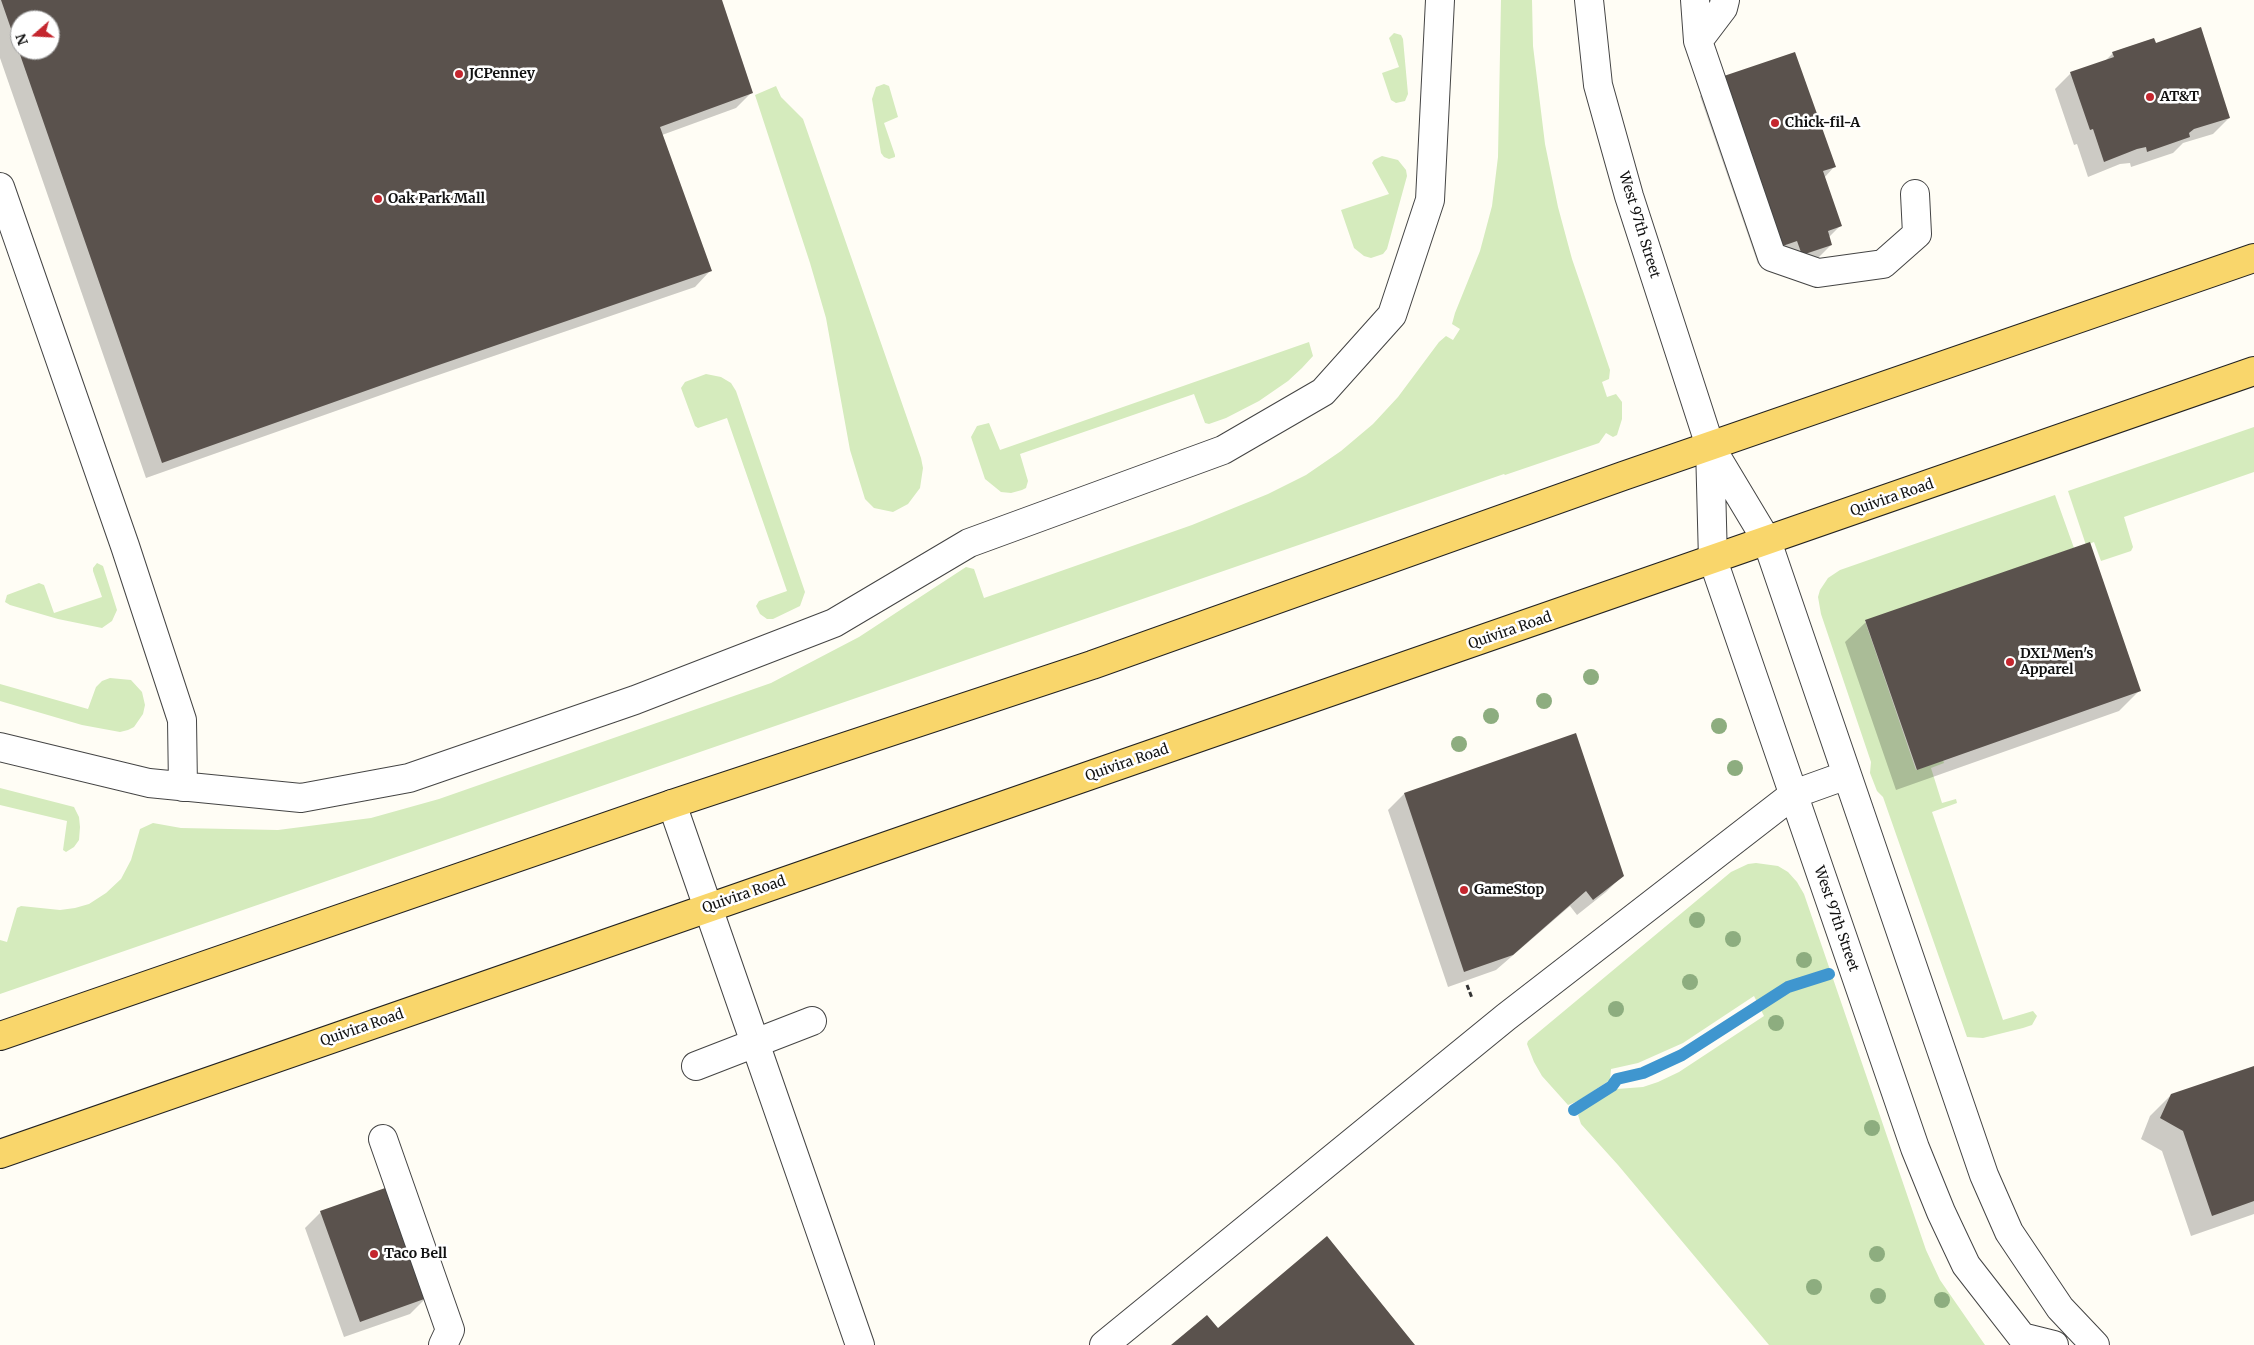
<!DOCTYPE html>
<style>
body{margin:0}
#map{position:relative;width:2254px;height:1345px;overflow:hidden;background:#fffdf5;font-family:Merriweather,serif}
canvas{display:block}
.north{position:absolute;left:10px;top:10px;width:50px;height:50px;box-sizing:border-box;background:#fff;border:1px solid #a0a0a0;border-radius:50%;rotate:251deg;font-size:14px;font-weight:700;line-height:20px;text-align:center;color:#111}
.north::after{content:'';display:block;margin:auto;width:18px;height:22px;background:#c4262e;clip-path:polygon(50% 0,100% 100%,50% 72%,0 100%)}
</style>
<div id="map">
<canvas width="2254" height="1345"></canvas>
<div class="north">N</div>
</div>
<script>
const context = document.querySelector('canvas').getContext('2d');
context.lineJoin = 'round';
function fillPath(path, color) { context.fillStyle = color; context.fill(path, 'evenodd'); }
const poly = rows => new Path2D(rows.map(r => 'M' + r).join(''));
function strokePath(path, color, width, dash) { context.strokeStyle = color; context.lineWidth = width; context.lineCap = dash ? 'butt' : 'round'; context.setLineDash(dash || []); context.stroke(path); }
function write(font, color, halo, rows, align = 'center') {
  context.font = font + ' Merriweather,serif'; context.lineWidth = 5; context.setLineDash([]); context.textBaseline = 'middle'; context.strokeStyle = halo; context.fillStyle = color; for (const [text, x, y, turn = 0] of rows) {
    context.save(); context.translate(x, y); context.rotate((+turn || 0) * Math.PI / 180); context.textAlign = isNaN(turn) ? turn : align; if (halo) context.strokeText(text, 0, 0); context.fillText(text, 0, 0); context.restore();
  }
}
const green = poly([
 [1501,0,1532,0,1533,46,1545,144,1558,207,1572,259,1610,370,1609,379,1602,382,1607,397,1616,394,1622,402,1622,419,1617,435,1613,437,1606,433,1599,443,1505,475,1504,474,0,994,0,940,7,942,17,908,21,906,60,910,75,908,89,904,106,893,121,879,131,860,140,829,153,823,181,828,278,830,371,818,439,799,771,683,859,637,966,567,974,569,984,598,1192,525,1268,494,1306,475,1341,451,1373,424,1398,397,1439,342,1446,336,1453,340,1460,329,1452,324,1455,313,1480,251,1492,206,1498,157],
 [1394,33,1401,35,1403,39,1408,94,1405,101,1396,103,1391,100,1382,73,1399,67,1389,38],
 [884,84,889,86,898,117,884,123,895,155,895,157,889,159,884,157,881,153,872,99,876,87],
 [776,86,781,97,803,119,921,458,923,468,920,488,908,504,893,512,874,508,865,499,850,450,826,318,810,263,755,95],
 [1382,156,1398,160,1406,170,1407,176,1387,249,1383,254,1371,258,1364,256,1354,248,1341,210,1389,194,1372,163,1374,160],
 [1309,342,1313,356,1302,368,1288,381,1259,401,1226,418,1209,424,1205,423,1194,394,1020,454,1028,481,1026,488,1022,490,1011,493,1001,492,985,479,971,437,977,426,989,423,1000,450],
 [706,374,721,377,731,383,736,391,805,592,800,606,773,619,767,619,760,614,756,606,759,601,787,591,727,418,698,428,695,426,681,388,685,382],
 [2254,427,2254,472,2124,517,2133,547,2131,551,2101,561,2094,542,2086,545,2068,491],
 [2055,495,2074,548,1865,621,1916,770,1943,760,1944,763,1931,768,1942,803,1956,799,1957,803,1932,812,2003,1020,2033,1011,2037,1016,2032,1025,2023,1028,1983,1038,1967,1037,1883,797,1877,791,1870,773,1871,762,1821,614,1818,597,1820,590,1828,578,1840,570],
 [97,563,103,566,117,610,112,621,102,628,58,619,10,605,5,602,7,595,39,583,44,585,54,613,102,597,93,571,93,568],
 [110,678,131,680,142,692,145,705,143,714,134,727,128,730,120,732,82,725,0,701,0,684,88,709,96,687,102,681],
 [0,788,74,807,79,817,80,827,79,840,74,847,66,852,63,850,67,821,0,805],
 [1756,863,1778,866,1788,872,1797,882,1804,894,1926,1250,1940,1280,1985,1345,1769,1345,1618,1165,1581,1124,1578,1115,1585,1108,1617,1089,1643,1087,1658,1082,1679,1072,1764,1016,1754,996,1683,1043,1638,1063,1611,1069,1610,1080,1578,1101,1568,1105,1542,1076,1534,1062,1527,1044,1528,1041,1731,872,1748,864]
]);
const shadow = poly([
 [0,0,719,0,751,93,736,108,662,135,710,271,695,287,415,383,146,478,0,58],
 [20,20,50,20,50,50,20,50],
 [2155,44,2229,118,2213,134,2183,143,2173,153,2131,167,2130,163,2120,164,2088,177,2077,144,2074,145,2055,89,2071,73,2104,62,2113,53],
 [1716,80,1834,167,1824,178,1841,225,1828,238,1831,245,1815,261,1782,256,1758,264,1700,96],
 [1866,622,2139,691,2119,711,1896,790,1845,642],
 [1404,794,1622,876,1606,892,1577,915,1570,906,1496,970,1448,987,1388,810],
 [2254,1067,2254,1214,2191,1236,2162,1151,2141,1139,2150,1116,2171,1095],
 [321,1212,426,1298,410,1314,344,1337,305,1228]
]);
const stream = poly([
 [1574,1110,1612,1086,1617,1079,1643,1073,1682,1055,1788,987,1829,974]
]);
const building = poly([
 [1,0,722,0,753,93,660,127,712,271,433,367,162,463],
 [20,20,50,20,50,50,20,50],
 [2201,27,2230,118,2194,129,2189,133,2190,137,2147,152,2146,147,2137,149,2104,162,2093,129,2090,130,2070,72,2114,57,2112,52,2154,38,2156,43],
 [1795,52,1836,167,1823,171,1842,226,1828,231,1832,245,1802,255,1797,241,1774,249,1715,79],
 [2090,542,2141,691,1917,770,1865,620],
 [1576,733,1624,876,1593,900,1586,891,1513,955,1464,972,1404,793],
 [2254,1066,2254,1201,2212,1216,2183,1131,2160,1118,2171,1094],
 [388,1187,427,1298,360,1322,320,1211],
 [1327,1236,1415,1345,1171,1345,1207,1315,1218,1328]
]);
const path = poly([
 [1467,985,1472,998]
]);
const minor = poly([
 [1589,0,1598,85,1629,196,1710,446,1767,541,1984,1175,2009,1232,2060,1308,2095,1345],
 [1695,0,1698,41],
 [1725,0,1723,8,1698,41,1772,257,1818,273,1883,264,1917,234,1915,194],
 [0,187,125,546,182,720,183,787],
 [1710,447,1713,560,1915,1148,1941,1212,1966,1265,2022,1337,2054,1345],
 [0,747,149,783,301,798,409,778,635,700,834,623,969,543,1223,450,1323,392,1392,315,1430,200,1440,0],
 [672,804,860,1345],
 [696,1066,812,1021],
 [383,1139,450,1330,443,1345],
 [1104,1345,1506,1017,1794,794,1847,775]
]);
const major = poly([
 [0,1036,672,804,1092,665,1623,476,2254,258],
 [0,1154,2254,371]
]);
const trees = [
 [1591,677],
 [1544,701],
 [1491,716],
 [1719,726],
 [1459,744],
 [1735,768],
 [1697,920],
 [1733,939],
 [1804,960],
 [1690,982],
 [1616,1009],
 [1776,1023],
 [1872,1128],
 [1877,1254],
 [1814,1287],
 [1878,1296],
 [1942,1300]
];
const markers = [
 [459,74,5,"#c4262e"],
 [2150,97,5,"#c4262e"],
 [1775,123,5,"#c4262e"],
 [378,199,5,"#c4262e"],
 [2010,662,5,"#c4262e"],
 [1464,890,5,"#c4262e"],
 [374,1254,5,"#c4262e"]
];
const poiNames = [
 ["JCPenney",469,74],
 ["AT&T",2160,97],
 ["Chick-fil-A",1785,123],
 ["Oak Park Mall",388,199],
 ["DXL Men's",2020,654],
 ["Apparel",2020,670],
 ["GameStop",1474,890],
 ["Taco Bell",384,1254]
];
const streetNames = [
 ["West 97th Street",1639,225,73],
 ["Quivira Road",1892,498,-19],
 ["Quivira Road",1510,631,-19],
 ["Quivira Road",1127,763,-19],
 ["Quivira Road",744,895,-19],
 ["West 97th Street",1836,919,71],
 ["Quivira Road",362,1028,-19]
];
fillPath(green, '#d5ebbd');
fillPath(shadow, '#0003');
strokePath(stream, '#3f96cf', 12);
fillPath(building, '#5a524d');
strokePath(minor, '#444', 30);
strokePath(major, '#222', 30);
strokePath(path, '#333', 3, [5, 2.5]);
strokePath(minor, '#fff', 28);
strokePath(major, '#f9d66b', 28);
context.fillStyle = '#8dad7f';
for (const [x, y] of trees) { context.beginPath(); context.arc(x, y, 8, 0, 2 * Math.PI); context.fill(); }
for (const [x, y, r, color] of markers) { const dot = new Path2D(); dot.arc(x, y, r, 0, 2 * Math.PI); context.fillStyle = color; context.fill(dot); strokePath(dot, '#fff', 2); }
write('bold 14px', '#111', '#fff', poiNames, 'left');
write('14px', '#111', '#fff', streetNames);
</script>
